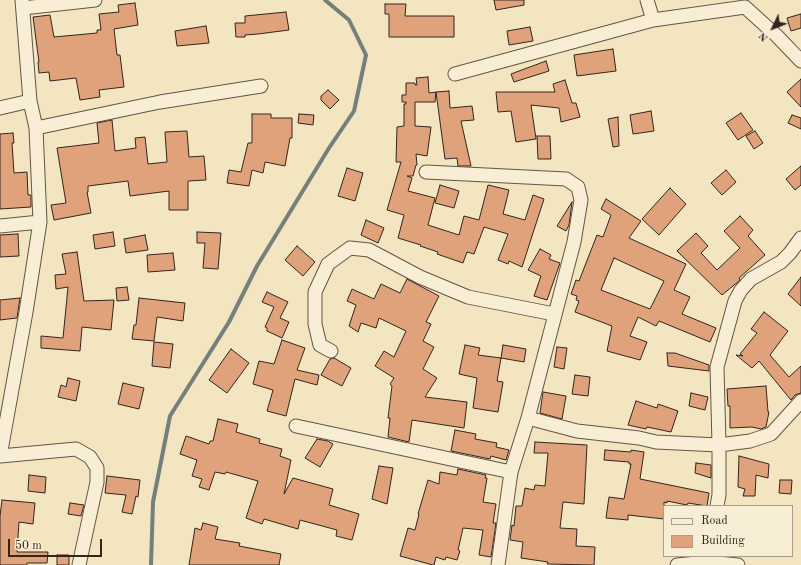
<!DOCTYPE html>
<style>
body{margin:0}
#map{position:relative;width:801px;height:565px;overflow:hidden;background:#f3e5bf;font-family:"Old Standard TT",serif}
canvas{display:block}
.legend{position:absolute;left:663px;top:505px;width:130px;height:52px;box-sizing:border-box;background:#f7eed5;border:1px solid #a99d8c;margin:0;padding:5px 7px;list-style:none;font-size:12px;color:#33241e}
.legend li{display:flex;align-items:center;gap:8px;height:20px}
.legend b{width:20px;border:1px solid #a99d8c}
.north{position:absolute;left:753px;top:8px;width:40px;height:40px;-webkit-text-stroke:3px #f7eed5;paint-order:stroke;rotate:227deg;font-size:11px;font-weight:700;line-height:16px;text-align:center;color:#33241e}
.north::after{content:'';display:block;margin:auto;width:14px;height:18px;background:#33241e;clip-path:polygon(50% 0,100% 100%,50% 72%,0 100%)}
.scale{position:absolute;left:8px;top:539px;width:94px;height:18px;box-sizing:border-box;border:2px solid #33241e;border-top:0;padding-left:5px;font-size:12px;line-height:14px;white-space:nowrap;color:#33241e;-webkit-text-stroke:3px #f7eed5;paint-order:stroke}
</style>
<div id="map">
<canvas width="801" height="565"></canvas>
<ul class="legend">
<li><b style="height:5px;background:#f7eed5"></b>Road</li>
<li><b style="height:11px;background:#e0a27a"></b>Building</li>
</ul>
<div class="north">N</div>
<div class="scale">50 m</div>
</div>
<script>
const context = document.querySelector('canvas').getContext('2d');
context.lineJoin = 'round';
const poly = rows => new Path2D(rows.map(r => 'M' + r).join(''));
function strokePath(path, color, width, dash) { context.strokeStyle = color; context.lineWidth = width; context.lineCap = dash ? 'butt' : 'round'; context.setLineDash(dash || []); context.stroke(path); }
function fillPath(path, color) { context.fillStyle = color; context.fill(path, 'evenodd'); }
const stream = poly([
 [151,565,153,502,170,416,229,322,257,266,329,148,354,111,366,55,349,20,325,0]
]);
const building = poly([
 [494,0,524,0,524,5,496,10,494,0],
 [135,3,138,25,114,29,117,55,120,55,124,87,99,90,100,97,80,100,76,78,50,81,49,72,39,73,38,62,39,62,33,17,50,15,54,37,97,33,97,30,101,30,99,14,119,12,118,5,135,3],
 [385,4,406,4,405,16,454,16,454,37,389,37,389,14,385,14,385,4],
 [286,12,289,30,258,34,245,35,245,37,236,37,235,23,245,23,245,16,286,12],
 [801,14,801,28,791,31,787,18,801,14],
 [206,26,209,43,177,46,175,31,206,26],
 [530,27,533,41,509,45,507,31,530,27],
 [613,49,616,71,577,76,574,55,613,49],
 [546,61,549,71,514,82,511,74,546,61],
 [428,77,429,93,436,92,435,102,415,102,415,126,431,127,427,156,416,154,417,165,416,165,413,176,407,176,412,178,408,191,435,198,428,225,459,235,464,216,479,220,488,185,509,190,503,214,525,220,533,195,544,199,522,267,509,261,508,264,498,260,508,234,484,227,474,254,467,252,463,263,437,254,438,252,420,246,421,245,398,238,404,215,387,210,401,162,396,162,397,127,404,126,404,104,406,104,406,102,402,102,402,95,406,95,406,83,415,83,415,85,417,85,416,78,428,77],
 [801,79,801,107,787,92,801,79],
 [565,80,572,103,576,103,580,117,561,122,559,108,531,105,536,139,516,142,511,111,498,112,496,92,555,92,553,84,565,80],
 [328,90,339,100,330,109,321,100,321,96,328,90],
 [449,91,450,108,472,106,474,120,461,121,471,166,458,166,457,158,445,159,436,92,449,91],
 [651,111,654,131,633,134,630,115,651,111],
 [741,113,753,130,738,140,726,123,741,113],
 [252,114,271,114,271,118,292,118,292,138,290,138,285,166,265,162,263,173,252,170,249,186,227,183,229,170,241,172,248,143,252,143,252,114],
 [299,114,314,115,313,125,298,123,299,114],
 [792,115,801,118,801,129,788,123,792,115],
 [618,117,619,146,613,147,608,119,618,117],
 [112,120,115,151,136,148,135,138,145,137,148,164,167,162,165,132,187,131,189,157,204,156,206,180,188,181,188,210,169,210,169,191,130,196,128,181,88,186,88,192,87,192,91,213,54,220,51,205,66,203,57,148,99,143,97,123,112,120],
 [755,131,763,143,754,149,746,136,755,131],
 [13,133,14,143,12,143,14,173,27,172,28,195,31,195,31,207,0,209,0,134,13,133],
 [537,136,550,136,551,159,538,159,537,136],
 [801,166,801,185,795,190,786,179,801,166],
 [347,168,363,173,355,201,338,196,347,168],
 [726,170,736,182,722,195,711,183,726,170],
 [440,185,459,191,454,208,435,203,440,185],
 [670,188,686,204,659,235,642,219,670,188],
 [606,199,641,221,629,238,686,264,674,290,690,297,682,314,716,328,710,342,659,321,656,326,638,317,630,336,647,342,640,360,607,351,612,326,575,312,579,301,576,300,577,296,571,294,576,280,579,281,597,235,603,237,611,215,601,209,606,199],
 [614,258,664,281,650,309,601,290,614,258],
 [572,202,569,225,566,231,557,226,572,202],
 [740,216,753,230,748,236,765,255,739,278,740,280,739,281,722,295,677,251,696,233,708,246,701,253,717,270,740,248,724,231,740,216],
 [366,220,384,228,378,243,361,235,366,220],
 [113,232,115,246,95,249,93,235,113,232],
 [197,232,221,233,218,269,203,268,205,243,197,243,197,232],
 [18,234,19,256,0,257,0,235,18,234],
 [145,235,148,250,126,253,124,239,145,235],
 [297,246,315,262,303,276,285,260,297,246],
 [540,249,551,255,549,259,560,263,547,300,534,296,541,276,528,270,540,249],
 [77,252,84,301,114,300,111,330,82,327,80,351,41,348,41,336,63,338,68,287,56,289,55,275,66,274,62,254,77,252],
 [173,253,175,270,148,272,147,255,173,253],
 [801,277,801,306,788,294,801,277],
 [407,279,439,296,426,322,431,324,423,341,434,347,423,369,437,378,425,397,467,402,464,428,412,420,409,442,388,437,390,418,388,418,392,386,390,384,394,378,375,366,384,351,394,357,406,331,379,318,376,328,361,323,358,332,349,326,356,305,347,301,352,289,374,299,381,284,400,293,407,279],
 [127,287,129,300,117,301,116,288,127,287],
 [267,292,288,302,280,318,289,322,282,338,267,331,267,328,265,327,274,307,262,302,267,292],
 [20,298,17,318,0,320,0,300,20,298],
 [139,298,185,303,183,321,157,317,154,341,132,339,134,325,136,325,139,298],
 [764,312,788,331,770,355,789,377,801,366,801,393,795,395,791,400,759,361,752,368,736,355,743,356,740,354,757,333,751,329,764,312],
 [282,340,305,348,297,370,319,375,317,385,295,379,286,416,267,411,273,390,253,384,259,361,274,364,282,340],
 [154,342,173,344,170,368,152,366,154,342],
 [465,345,480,348,478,355,501,358,497,381,503,382,498,412,473,408,477,378,459,374,465,345],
 [503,345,526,349,524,362,501,358,503,345],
 [557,347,567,348,564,369,554,367,557,347],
 [231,349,249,363,227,393,209,380,231,349],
 [667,353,675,353,709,365,709,371,668,366,667,353],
 [334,358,351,368,342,386,321,375,330,359,334,358],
 [575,375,590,377,588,396,572,394,575,375],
 [68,378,80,381,76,401,58,397,61,385,66,387,68,378],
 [123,383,144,388,139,409,118,404,123,383],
 [766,386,768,412,769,412,766,427,761,429,752,427,730,428,730,406,728,406,727,389,766,386],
 [543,392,566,396,562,419,540,413,543,392],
 [691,393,708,397,705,410,689,406,691,393],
 [636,401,657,408,658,404,678,411,671,432,647,427,646,429,628,425,636,401],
 [218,419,238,424,236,432,260,439,259,443,282,449,280,456,291,460,284,494,293,478,333,489,329,505,359,514,352,540,336,536,337,530,300,520,298,529,264,519,262,524,246,518,258,481,226,472,225,474,215,472,209,490,199,487,202,479,192,476,197,460,180,454,186,436,209,444,210,441,213,441,218,419],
 [455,430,476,434,475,439,497,443,496,447,509,450,506,460,491,456,490,459,451,451,455,430],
 [317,439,328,441,333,444,320,467,305,458,317,439],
 [535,442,587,445,584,504,563,502,560,528,577,529,576,546,595,547,594,565,547,564,548,562,521,558,523,542,510,540,512,525,514,526,516,506,522,506,525,488,534,490,535,485,545,486,548,453,534,453,535,442],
 [605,450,631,452,631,450,644,452,640,479,709,493,707,506,688,503,687,505,667,501,667,503,664,502,664,519,628,515,628,520,606,518,609,497,624,499,631,464,629,464,629,462,604,460,605,450],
 [739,456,769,464,768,478,756,475,755,496,743,496,745,489,738,487,739,456],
 [696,463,711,465,711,478,695,473,696,463],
 [379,466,393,468,387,504,372,499,379,466],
 [458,469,486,475,485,478,487,478,483,502,496,504,493,523,496,523,491,557,479,555,483,530,463,528,458,550,460,551,457,560,446,557,445,560,436,557,434,565,433,565,400,556,408,528,415,530,419,514,418,514,428,480,439,484,440,472,457,475,458,469],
 [29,475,46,477,45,493,28,491,29,475],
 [107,476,140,480,138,497,136,496,132,514,122,512,126,495,105,493,107,476],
 [780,480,792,480,791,494,779,493,780,480],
 [2,500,35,503,33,524,19,522,17,552,48,552,47,563,27,563,27,565,0,565,0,516,2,500],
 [70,503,84,505,81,516,68,514,70,503],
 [203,523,218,527,215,539,240,543,239,546,281,554,279,565,189,565,195,528,201,530,203,523],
 [57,555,69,555,69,565,57,565,57,555]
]);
const minor = poly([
 [647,0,653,20],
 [745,7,777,36,801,61],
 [23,8,95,0],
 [455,74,653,20,745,7],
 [0,108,30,101],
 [36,128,160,102,261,86],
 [426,172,566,179,578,187,581,200,574,242,528,418,511,472,498,565],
 [0,226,40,222],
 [331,351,320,345,315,324,315,292,328,264,350,248,369,250,420,277,468,297,554,314],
 [528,418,577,431,639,438,656,442,719,445,750,441,771,434,801,401],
 [296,426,511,472],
 [0,456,26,312,40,222,36,128,30,101,22,0],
 [0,456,76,449,90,457,97,468,97,482,79,565],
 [717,506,719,495,719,445,717,367,735,301,741,290,751,279,781,262,790,253,801,238],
 [677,565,707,562,738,565]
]);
strokePath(stream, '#73807c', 4);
fillPath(building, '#e0a27a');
strokePath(building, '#33241e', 1);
strokePath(minor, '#635446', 15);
strokePath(minor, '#f7eed5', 13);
</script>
